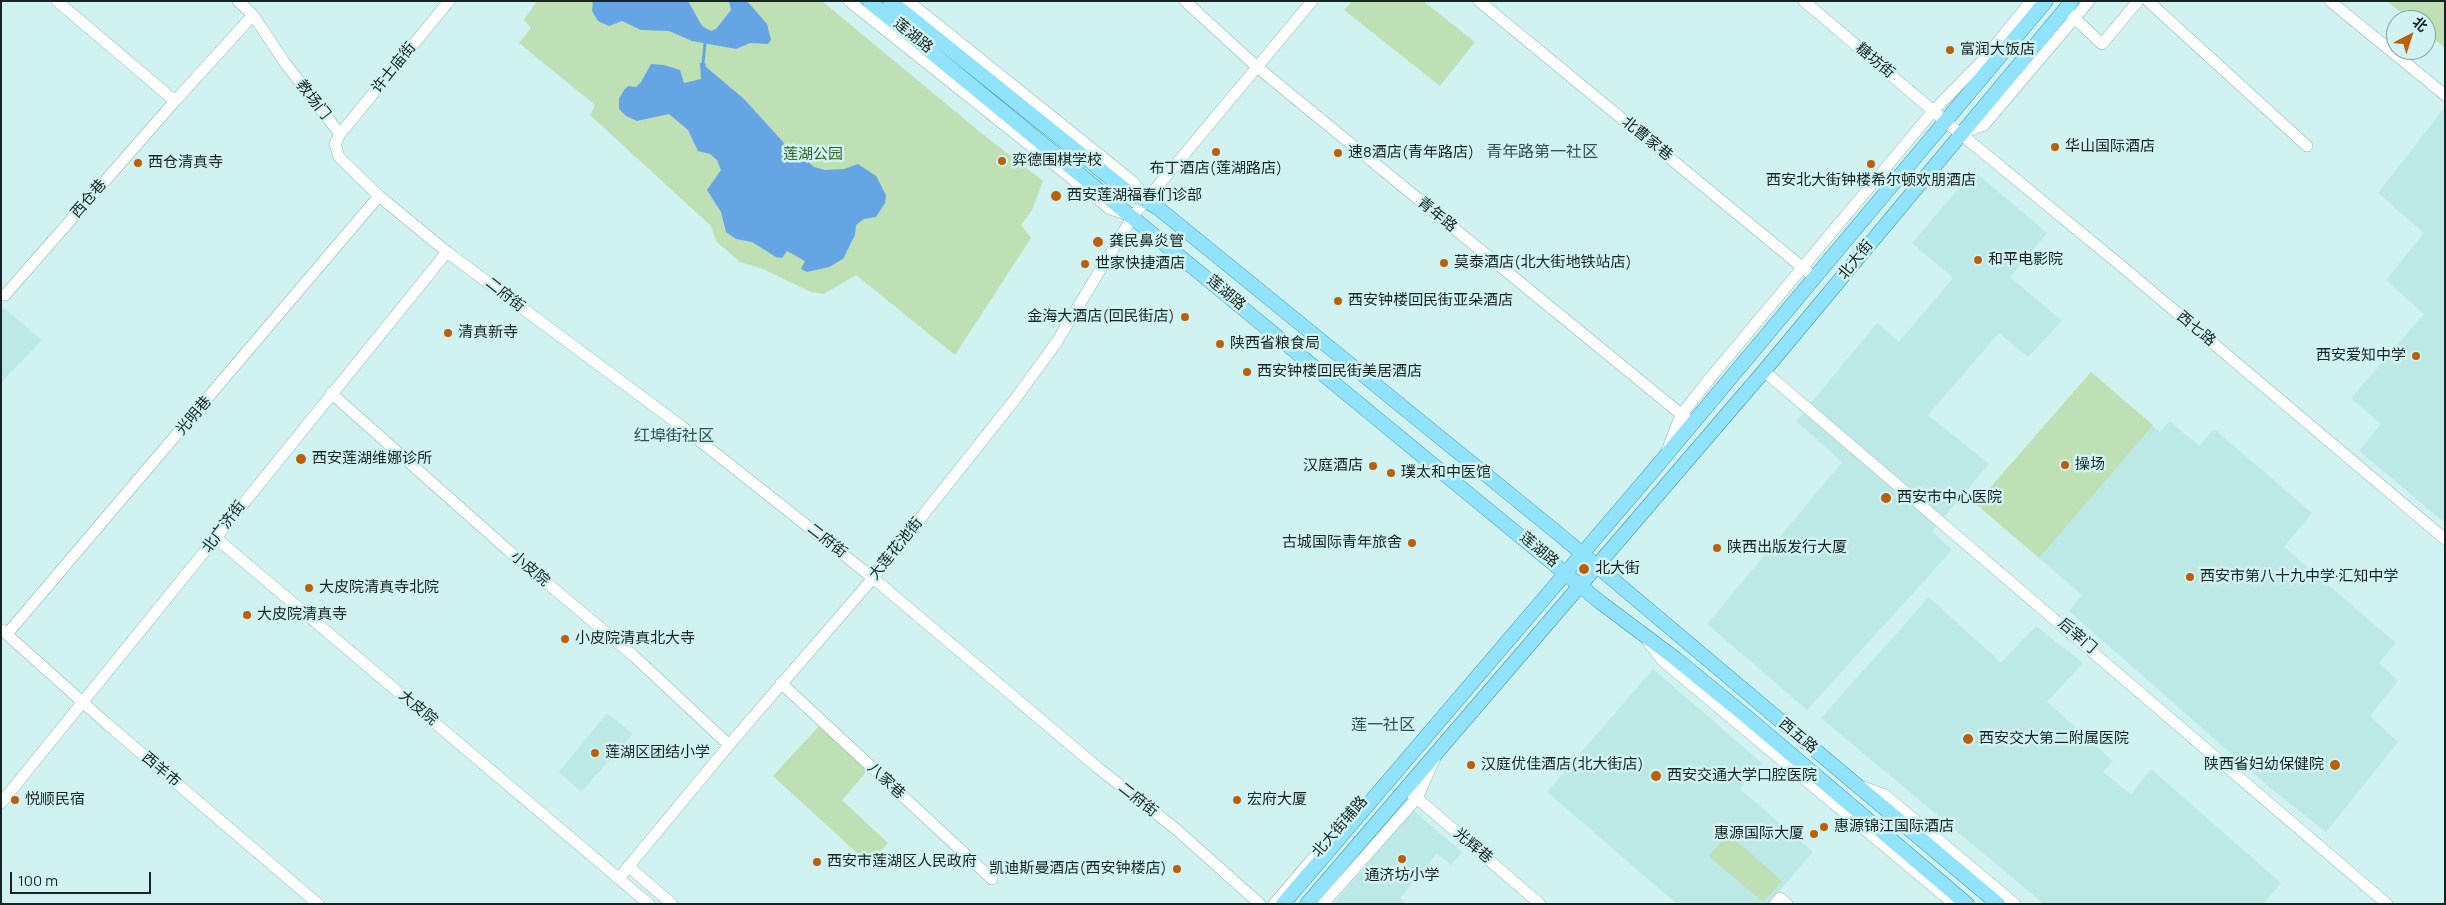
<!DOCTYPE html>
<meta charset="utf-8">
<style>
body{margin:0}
#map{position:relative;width:2446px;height:905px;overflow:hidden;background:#d0f3f2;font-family:Manrope,"Noto Sans SC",sans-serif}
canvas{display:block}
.frame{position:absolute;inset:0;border:2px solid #172423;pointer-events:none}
.north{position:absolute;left:2386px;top:10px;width:50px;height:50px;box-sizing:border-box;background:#d0f3f2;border:1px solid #86a09f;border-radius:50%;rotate:40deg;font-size:14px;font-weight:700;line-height:20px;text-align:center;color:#172423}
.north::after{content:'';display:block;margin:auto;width:18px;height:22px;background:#bb5f09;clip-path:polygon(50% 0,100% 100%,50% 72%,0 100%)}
.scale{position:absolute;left:10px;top:872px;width:141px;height:22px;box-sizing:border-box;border:2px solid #172423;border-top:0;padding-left:6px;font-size:15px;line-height:18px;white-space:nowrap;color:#172423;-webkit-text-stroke:4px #d0f3f2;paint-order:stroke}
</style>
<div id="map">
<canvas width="2446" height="905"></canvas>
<div class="frame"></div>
<div class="north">北</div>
<div class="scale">100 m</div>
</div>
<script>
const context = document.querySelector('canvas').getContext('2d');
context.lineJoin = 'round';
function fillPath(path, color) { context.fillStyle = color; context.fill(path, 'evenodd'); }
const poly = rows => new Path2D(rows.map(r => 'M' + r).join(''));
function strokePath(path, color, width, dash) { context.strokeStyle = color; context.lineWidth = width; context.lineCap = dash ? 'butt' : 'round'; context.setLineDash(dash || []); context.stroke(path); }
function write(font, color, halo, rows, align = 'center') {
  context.font = font + ' Manrope,"Noto Sans SC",sans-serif'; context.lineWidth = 5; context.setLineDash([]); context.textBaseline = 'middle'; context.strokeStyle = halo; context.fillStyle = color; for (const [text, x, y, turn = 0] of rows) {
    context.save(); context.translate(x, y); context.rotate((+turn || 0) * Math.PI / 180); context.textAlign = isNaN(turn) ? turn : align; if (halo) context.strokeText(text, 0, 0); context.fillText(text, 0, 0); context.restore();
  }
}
const built = poly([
 [2445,107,2445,523,2359,451,2381,424,2351,398,2424,314,2386,280,2424,233,2378,193],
 [1974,171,2047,233,2010,277,2062,321,2028,357,1999,333,1928,415,1989,464,1932,531,1952,550,1807,710,1707,624,1842,462,1796,421,1877,323,1899,342,1953,278,1912,243],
 [1,306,42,340,1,383],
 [2091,372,2160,432,2170,421,2199,446,2214,429,2312,513,2284,547,2396,643,2379,663,2398,681,2370,716,2398,742,2326,832,2270,788,2069,611,2082,595,1976,504],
 [1929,597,2001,663,2036,626,2083,663,2047,702,2113,761,2103,772,2131,794,2151,769,2281,883,2263,904,2044,904,1821,718],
 [1653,669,1762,763,1740,789,1813,852,1768,904,1677,904,1547,792],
 [607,713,633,734,581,792,559,772],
 [1413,810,1462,852,1451,865,1437,854,1400,898,1406,904,1333,904]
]);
const green = poly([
 [537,1,822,1,980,132,1043,181,1032,210,1021,225,1031,238,955,355,856,275,824,294,811,292,763,269,740,262,716,241,711,226,590,115,595,105,519,43,531,28,524,20],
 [1352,1,1423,1,1475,42,1440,86,1344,10],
 [2387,1,2445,1,2445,48,2426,33,2426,20,2410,20],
 [2091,372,2153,425,2039,558,1976,504],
 [819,726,868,770,842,800,888,843,869,864,773,776],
 [1728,834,1782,881,1763,902,1709,856]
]);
const water = poly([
 [593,1,688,1,702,26,711,31,716,29,731,10,729,1,747,1,767,24,771,40,768,44,750,43,736,49,692,41,669,31,641,30,622,21,609,26,598,21,592,11],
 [700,63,705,63,706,67,744,99,784,143,782,149,799,163,804,158,814,167,825,170,844,169,858,164,876,176,886,195,885,203,876,217,864,219,856,225,855,235,843,259,829,267,807,272,801,269,805,261,787,251,782,258,776,257,752,242,736,239,726,232,721,212,707,190,721,170,717,160,710,154,698,151,688,130,669,114,637,121,626,116,619,109,619,99,624,90,628,86,636,87,641,82,651,64,664,65,680,70,684,83,701,79]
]);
const stream = poly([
 [703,63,705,43]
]);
const minor = poly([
 [57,1,175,101,253,15],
 [238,1,253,15,285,63,340,134],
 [449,1,340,134,335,144,339,157,379,196,447,252,681,426,873,578,1097,767,1177,830,1260,904],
 [849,1,1110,209,1126,214],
 [908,1,1132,181,1147,200],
 [1185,1,1257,67,1693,424],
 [1479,1,1808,272],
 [1804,1,1945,121,2125,269,2445,539],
 [2148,1,2307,146],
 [2330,1,2445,95],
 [2070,14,2102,44,2138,1],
 [1962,133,1984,125,2089,1],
 [1,295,5,295,175,101],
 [1764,371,2387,904],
 [331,393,509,551,635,657,729,745],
 [1667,451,1681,415,1711,377,1933,111,1985,58,2031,1],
 [216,538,649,904],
 [2,630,106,723,318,904],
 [7,634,379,196],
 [1648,642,1663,661,1954,904],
 [781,683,992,879],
 [1863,787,1885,795,2015,904],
 [1411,793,1540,904],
 [1,803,447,252],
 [628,866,672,904],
 [619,878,729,745,873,578,1016,398,1056,343,1133,216,1312,1],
 [1274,904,1331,837],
 [1323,904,1417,798,1435,758],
 [1775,904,1780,898,1787,904]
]);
const major = poly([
 [869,1,1600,602,1676,659,1746,716,1967,904],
 [890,1,1124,189,1158,208,1560,535,1998,904],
 [1283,904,1652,472,2046,1],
 [1307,904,1764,371,2072,1]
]);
const markers = [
 [1950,50,5,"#bb5f09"],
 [2055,147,5,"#bb5f09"],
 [1216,152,5,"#bb5f09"],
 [1338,153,5,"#bb5f09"],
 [1002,161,5,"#bb5f09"],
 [138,163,5,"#bb5f09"],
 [1871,164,5,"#bb5f09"],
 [1056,196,6,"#bb5f09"],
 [1098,242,6,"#bb5f09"],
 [1978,260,5,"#bb5f09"],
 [1444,263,5,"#bb5f09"],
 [1085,264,5,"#bb5f09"],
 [1338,301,5,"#bb5f09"],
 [1185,317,5,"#bb5f09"],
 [448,333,5,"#bb5f09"],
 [1220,344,5,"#bb5f09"],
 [2416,356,5,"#bb5f09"],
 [1247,372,5,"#bb5f09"],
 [301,459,6,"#bb5f09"],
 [2065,465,5,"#bb5f09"],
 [1373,466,5,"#bb5f09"],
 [1391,473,5,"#bb5f09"],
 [1886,498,6,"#bb5f09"],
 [1412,543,5,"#bb5f09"],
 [1717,548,5,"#bb5f09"],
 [1584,569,6,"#bb5f09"],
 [2190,577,5,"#bb5f09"],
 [309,588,5,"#bb5f09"],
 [247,615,5,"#bb5f09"],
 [565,639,5,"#bb5f09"],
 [1968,739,6,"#bb5f09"],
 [595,753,5,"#bb5f09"],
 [1471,765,5,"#bb5f09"],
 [2335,765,6,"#bb5f09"],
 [1656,776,6,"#bb5f09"],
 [15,800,5,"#bb5f09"],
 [1237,800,5,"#bb5f09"],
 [1824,827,5,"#bb5f09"],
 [1814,834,5,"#bb5f09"],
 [1402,859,5,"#bb5f09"],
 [817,862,5,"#bb5f09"],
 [1177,869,5,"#bb5f09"]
];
const streetNames = [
 ["莲湖路",913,36,39],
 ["糖坊街",1875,61,40],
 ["许士庙街",394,68,-51],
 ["教场门",313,100,52],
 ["北曹家巷",1647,139,39],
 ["西仓巷",89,199,-49],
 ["青年路",1437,215,39],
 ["北大街",1856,260,-51],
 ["莲湖路",1226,293,40],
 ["二府街",505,295,38],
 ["西七路",2196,329,40],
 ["光明巷",194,416,-49],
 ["北广济街",224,527,-53],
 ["二府街",827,541,38],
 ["大莲花池街",896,549,-51],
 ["莲湖路",1539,550,40],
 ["小皮院",530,569,40],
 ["后宰门",2077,636,41],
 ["大皮院",418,708,40],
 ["西五路",1798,736,40],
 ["西羊市",161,770,40],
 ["八家巷",886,781,43],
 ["二府街",1138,800,38],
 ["北大街辅路",1340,827,-49],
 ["光辉巷",1473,846,40]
];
const poiNames = [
 ["富润大饭店",1960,50],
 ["华山国际酒店",2065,147],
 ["速8酒店(青年路店)",1348,153],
 ["弈德围棋学校",1012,161],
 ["西仓清真寺",148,163],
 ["布丁酒店(莲湖路店)",1216,169,"center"],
 ["西安北大街钟楼希尔顿欢朋酒店",1871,181,"center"],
 ["西安莲湖福春们诊部",1067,196],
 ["龚民鼻炎管",1109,242],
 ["和平电影院",1988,260],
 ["莫泰酒店(北大街地铁站店)",1454,263],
 ["世家快捷酒店",1095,264],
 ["西安钟楼回民街亚朵酒店",1348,301],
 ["金海大酒店(回民街店)",1175,317,"right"],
 ["清真新寺",458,333],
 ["陕西省粮食局",1230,344],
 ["西安爱知中学",2406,356,"right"],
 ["西安钟楼回民街美居酒店",1257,372],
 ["西安莲湖维娜诊所",312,459],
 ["操场",2075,465],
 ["汉庭酒店",1363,466,"right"],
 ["璞太和中医馆",1401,473],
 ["西安市中心医院",1897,498],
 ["古城国际青年旅舍",1402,543,"right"],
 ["陕西出版发行大厦",1727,548],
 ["北大街",1595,569],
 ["西安市第八十九中学·汇知中学",2200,577],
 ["大皮院清真寺北院",319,588],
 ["大皮院清真寺",257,615],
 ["小皮院清真北大寺",575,639],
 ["西安交大第二附属医院",1979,739],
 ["莲湖区团结小学",605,753],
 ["汉庭优佳酒店(北大街店)",1481,765],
 ["陕西省妇幼保健院",2324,765,"right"],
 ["西安交通大学口腔医院",1667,776],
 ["悦顺民宿",25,800],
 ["宏府大厦",1247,800],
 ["惠源锦江国际酒店",1834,827],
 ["惠源国际大厦",1804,834,"right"],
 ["西安市莲湖区人民政府",827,862],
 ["凯迪斯曼酒店(西安钟楼店)",1167,869,"right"],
 ["通济坊小学",1402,876,"center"]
];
const parkNames = [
 ["莲湖公园",813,155]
];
const neighbourhoodNames = [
 ["青年路第一社区",1542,153],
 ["红埠街社区",674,437],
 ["莲一社区",1383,726]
];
fillPath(built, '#bce8e6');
fillPath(green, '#bfdfb4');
fillPath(water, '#66a5e4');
strokePath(stream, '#66a5e4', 3);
strokePath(minor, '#92b4b2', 12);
strokePath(major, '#3794ad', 15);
strokePath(minor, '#fff', 11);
strokePath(major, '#91e3fb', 14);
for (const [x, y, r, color] of markers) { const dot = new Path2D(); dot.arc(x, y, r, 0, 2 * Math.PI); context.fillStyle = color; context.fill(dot); strokePath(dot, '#d0f3f2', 2); }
write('15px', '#172423', '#d0f3f2', streetNames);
write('15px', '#172423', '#d0f3f2', poiNames, 'left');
write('15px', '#34651f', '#d0f3f2', parkNames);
write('16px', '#325150', '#d0f3f2', neighbourhoodNames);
</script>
